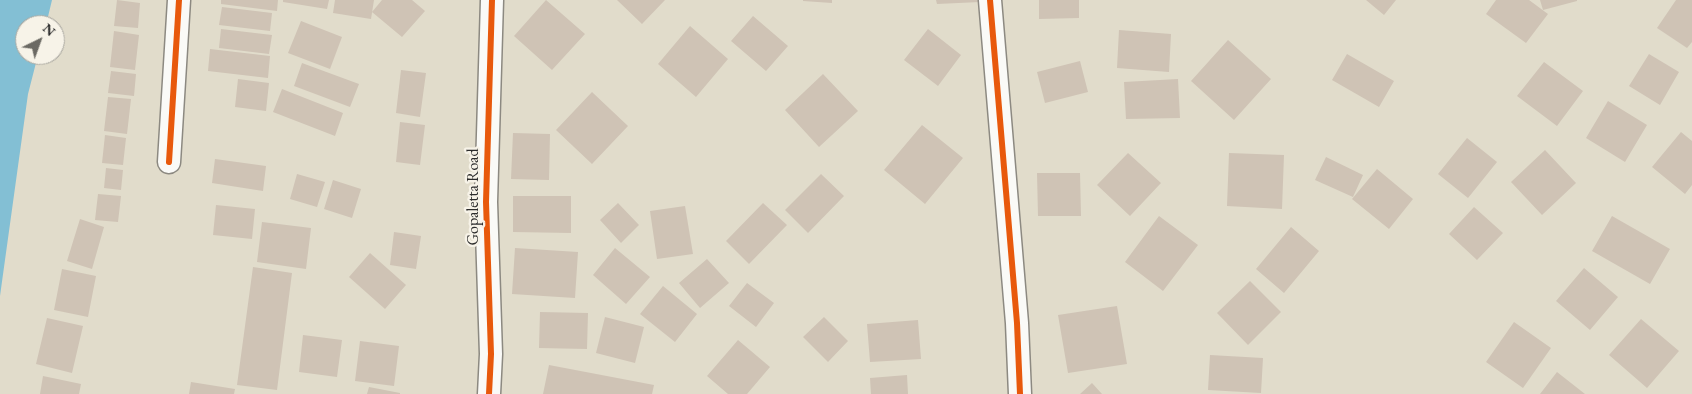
<!DOCTYPE html>
<style>
body{margin:0}
#map{position:relative;width:1692px;height:394px;overflow:hidden;background:#e1dccb;font-family:"EB Garamond",serif}
canvas{display:block}
.north{position:absolute;left:15px;top:15px;width:50px;height:50px;box-sizing:border-box;background:#f7f3e8;border:1px solid #a5a39c;border-radius:50%;rotate:42deg;font-size:14px;font-weight:700;line-height:20px;text-align:center;color:#2b2b2b}
.north::after{content:'';display:block;margin:auto;width:18px;height:22px;background:#6b6963;clip-path:polygon(50% 0,100% 100%,50% 72%,0 100%)}
</style>
<div id="map">
<canvas width="1692" height="394"></canvas>
<div class="north">N</div>
</div>
<script>
const context = document.querySelector('canvas').getContext('2d');
context.lineJoin = 'round';
function fillPath(path, color) { context.fillStyle = color; context.fill(path, 'evenodd'); }
const poly = rows => new Path2D(rows.map(r => 'M' + r).join(''));
function strokePath(path, color, width, dash) { context.strokeStyle = color; context.lineWidth = width; context.lineCap = dash ? 'butt' : 'round'; context.setLineDash(dash || []); context.stroke(path); }
function write(font, color, halo, rows, align = 'center') {
  context.font = font + ' "EB Garamond",serif'; context.lineWidth = 4.5; context.setLineDash([]); context.textBaseline = 'middle'; context.strokeStyle = halo; context.fillStyle = color; for (const [text, x, y, turn = 0] of rows) {
    context.save(); context.translate(x, y); context.rotate((+turn || 0) * Math.PI / 180); context.textAlign = isNaN(turn) ? turn : align; if (halo) context.strokeText(text, 0, 0); context.fillText(text, 0, 0); context.restore();
  }
}
const water = poly([
 [0,0,52,0,46,25,25,25,25,55,38,55,28,94,0,296]
]);
const building = poly([
 [117,0,140,3,138,28,114,26],
 [221,0,278,0,277,11,221,4],
 [283,0,329,0,327,9,283,2],
 [335,0,374,0,371,19,333,13],
 [382,0,412,0,425,11,402,37,372,12],
 [546,0,585,34,552,70,514,36],
 [617,0,665,0,642,24],
 [803,0,832,0,832,3,803,1],
 [936,0,980,0,980,2,937,4],
 [1039,0,1079,0,1079,18,1039,19],
 [1366,0,1396,0,1384,15],
 [1496,0,1529,0,1548,14,1526,43,1486,14],
 [1540,0,1577,0,1577,1,1543,10],
 [1676,0,1692,0,1692,42,1687,48,1657,28],
 [222,7,272,13,270,31,219,25],
 [753,16,788,46,766,71,731,41],
 [301,21,342,37,330,69,288,53],
 [690,26,728,59,696,97,658,64],
 [221,29,272,35,269,54,219,48],
 [928,29,961,55,938,86,904,60],
 [1119,30,1171,34,1169,72,1117,68],
 [114,31,139,35,135,70,110,67],
 [1228,40,1271,79,1234,120,1191,81],
 [210,49,270,56,268,78,208,71],
 [1347,54,1394,81,1379,107,1332,80],
 [1649,54,1679,72,1660,105,1629,86],
 [1080,61,1088,92,1045,103,1037,72],
 [1544,62,1583,91,1557,126,1517,96],
 [302,63,359,84,350,107,294,86],
 [401,70,426,73,420,117,396,113],
 [111,71,136,74,134,96,108,93],
 [823,74,858,111,819,147,785,110],
 [238,79,269,83,266,111,235,107],
 [1178,79,1180,118,1126,119,1124,82],
 [282,89,343,113,335,136,273,112],
 [592,92,628,126,592,164,556,130],
 [108,97,131,99,127,134,104,131],
 [1608,101,1647,125,1625,162,1586,138],
 [400,122,425,125,420,165,396,162],
 [922,125,963,158,925,204,884,170],
 [1681,132,1692,141,1692,185,1685,194,1652,167],
 [513,133,550,134,549,180,511,179],
 [105,135,126,138,123,165,102,163],
 [1467,138,1497,162,1468,198,1438,174],
 [1545,150,1576,183,1542,215,1511,182],
 [1128,153,1161,183,1130,216,1097,185],
 [1229,153,1284,155,1282,209,1227,206],
 [1326,157,1363,175,1353,197,1315,180],
 [215,159,266,166,263,191,212,183],
 [106,168,123,170,121,190,104,188],
 [1377,169,1413,199,1389,229,1352,199],
 [1037,173,1080,173,1081,216,1038,216],
 [297,174,325,182,317,207,290,199],
 [821,174,844,196,808,233,785,210],
 [333,180,361,189,352,218,324,209],
 [98,194,121,196,118,222,95,220],
 [513,196,571,196,571,233,513,232],
 [618,203,639,225,621,243,600,220],
 [763,203,787,225,749,264,726,241],
 [216,205,255,209,252,239,213,235],
 [685,206,693,254,657,259,650,211],
 [1474,207,1503,233,1477,260,1449,234],
 [1159,216,1198,245,1163,291,1125,262],
 [1612,216,1670,249,1650,284,1592,251],
 [80,219,104,227,92,269,67,261],
 [262,222,311,228,306,269,257,262],
 [1291,227,1319,251,1284,293,1256,269],
 [394,232,421,236,416,269,390,265],
 [515,248,578,252,575,298,512,294],
 [615,248,650,277,626,304,593,275],
 [370,253,406,285,385,309,349,277],
 [707,259,729,283,700,308,679,283],
 [253,267,292,273,277,390,237,385],
 [1584,268,1618,297,1590,330,1556,301],
 [62,269,96,276,88,317,54,310],
 [1250,281,1281,312,1248,345,1217,313],
 [747,283,774,303,756,327,729,306],
 [663,286,697,314,675,342,640,314],
 [1117,306,1127,364,1068,373,1058,315],
 [540,312,588,313,587,349,539,348],
 [605,317,644,327,635,363,596,353],
 [824,317,848,341,828,362,803,337],
 [47,318,83,326,72,373,36,364],
 [1641,319,1679,351,1647,388,1609,355],
 [918,320,921,359,870,362,867,324],
 [1514,322,1551,348,1523,388,1486,362],
 [303,335,342,340,337,377,299,372],
 [738,340,770,367,747,394,728,394,707,376],
 [360,341,399,346,394,386,355,381],
 [1210,355,1263,358,1261,393,1208,390],
 [549,365,654,385,652,394,543,394],
 [1557,372,1585,394,1540,394],
 [907,375,908,394,871,394,870,378],
 [43,376,81,384,79,394,40,394],
 [191,382,235,389,234,394,189,394],
 [1092,383,1102,394,1080,394],
 [369,387,400,393,400,394,367,394]
]);
const street = poly([
 [990,0,1017,323,1020,394],
 [169,162,179,0],
 [489,394,491,354,486,202,492,0]
]);
const cycleway = poly([
 [990,0,1017,323,1020,394],
 [169,162,179,0],
 [489,394,491,354,486,202,492,0]
]);
const streetNames = [
 ["Gopaletta Road",474,197,-90]
];
fillPath(water, '#83bfd4');
fillPath(building, '#cfc3b5');
strokePath(street, '#8c8981', 25);
strokePath(street, '#fafaf7', 22);
strokePath(cycleway, '#e8590c', 6);
write('16px', '#2b2b2b', '#f7f3e8', streetNames);
</script>
